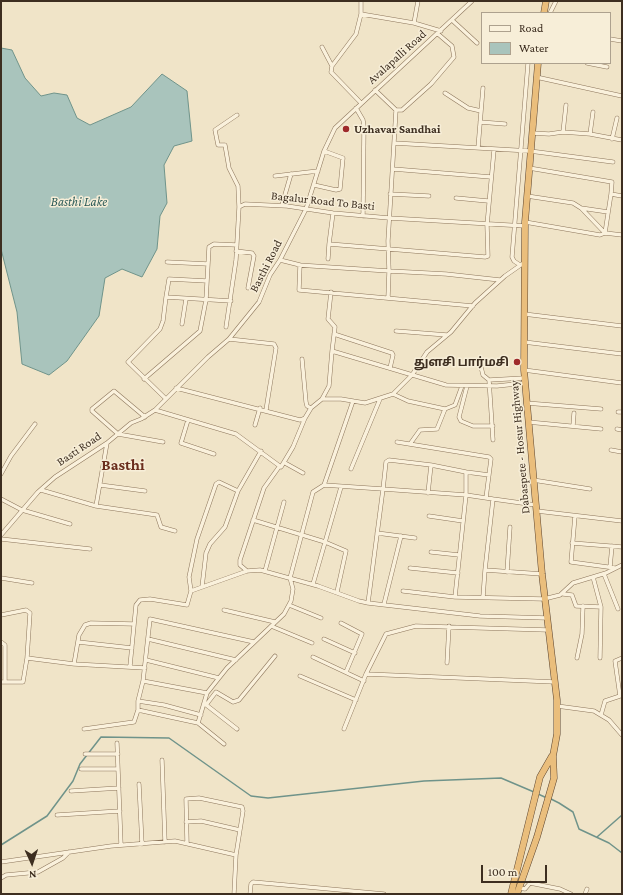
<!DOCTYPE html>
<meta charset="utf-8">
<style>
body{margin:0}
#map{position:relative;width:623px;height:895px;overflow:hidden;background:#f0e4c8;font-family:"Crimson Pro",serif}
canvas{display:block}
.frame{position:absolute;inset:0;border:2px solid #3d2e20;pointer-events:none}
.legend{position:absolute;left:481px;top:12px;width:130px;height:52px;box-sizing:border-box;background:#f7eed8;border:1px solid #ada18e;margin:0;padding:5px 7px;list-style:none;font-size:12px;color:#3d2e20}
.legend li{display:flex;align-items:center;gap:8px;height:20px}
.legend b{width:20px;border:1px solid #ada18e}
.north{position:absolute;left:12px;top:843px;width:40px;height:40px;-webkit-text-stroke:3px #f7eed8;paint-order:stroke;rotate:177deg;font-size:11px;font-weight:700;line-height:16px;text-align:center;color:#3d2e20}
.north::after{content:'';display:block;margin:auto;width:14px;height:18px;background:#3d2e20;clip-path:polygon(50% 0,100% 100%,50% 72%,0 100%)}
.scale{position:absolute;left:481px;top:865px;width:66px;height:18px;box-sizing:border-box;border:2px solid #3d2e20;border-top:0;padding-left:5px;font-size:12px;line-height:14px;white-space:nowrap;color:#3d2e20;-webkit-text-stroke:3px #f7eed8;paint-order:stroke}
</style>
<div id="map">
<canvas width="623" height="895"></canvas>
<div class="frame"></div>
<ul class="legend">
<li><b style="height:5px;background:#faf1dc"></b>Road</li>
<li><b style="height:11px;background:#a9c4bc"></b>Water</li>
</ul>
<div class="north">N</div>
<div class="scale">100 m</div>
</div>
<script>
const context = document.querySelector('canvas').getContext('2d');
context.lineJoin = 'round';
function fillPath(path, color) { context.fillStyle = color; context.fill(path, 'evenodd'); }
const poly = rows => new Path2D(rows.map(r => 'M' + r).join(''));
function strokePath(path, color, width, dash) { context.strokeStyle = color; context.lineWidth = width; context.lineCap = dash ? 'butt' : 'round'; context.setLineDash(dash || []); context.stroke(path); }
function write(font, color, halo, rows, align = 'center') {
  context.font = font + ' "Crimson Pro","Noto Sans Tamil",serif'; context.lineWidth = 3; context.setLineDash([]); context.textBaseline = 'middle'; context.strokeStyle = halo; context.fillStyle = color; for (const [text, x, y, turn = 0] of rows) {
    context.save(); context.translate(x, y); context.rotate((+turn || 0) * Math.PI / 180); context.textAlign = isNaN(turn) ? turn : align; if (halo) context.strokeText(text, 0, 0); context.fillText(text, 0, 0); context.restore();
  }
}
const water = poly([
 [1,48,12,50,25,78,41,96,54,93,67,95,77,118,90,125,131,107,162,74,187,91,192,141,174,146,164,165,167,203,160,216,157,249,142,277,122,269,105,278,99,316,67,361,49,375,22,364,17,312,1,249,1,48]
]);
const stream = poly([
 [538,794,547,798],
 [551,799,559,803,573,812,579,829,609,843,622,853],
 [597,837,622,815],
 [1,845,47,816,73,781,80,764,101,737,169,738,251,796,268,798,424,781,501,778,534,792]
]);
const minor = poly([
 [361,1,361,14,414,23,418,1],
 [550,13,556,1],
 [361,14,356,34,332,66,331,72,361,103],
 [453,21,477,43],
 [414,23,441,31],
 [610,39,622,41],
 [322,47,332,66],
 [587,63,607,67],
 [536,77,622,96],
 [445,93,468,108,481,111],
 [356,108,363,120,364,126,363,216],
 [396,110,402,110,431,84,454,57,452,46,438,34],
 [593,112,590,134,622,140],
 [237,115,215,130,218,145,225,145,229,168,238,186,239,207],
 [480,122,505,124],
 [563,132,566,105],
 [532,133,549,134,563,132,590,134],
 [612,139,617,118],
 [394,143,530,151,613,162],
 [478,148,483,88],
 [529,168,612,182,611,194,622,196],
 [393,169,491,177],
 [275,176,318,171],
 [314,185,336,190,340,189,343,158,324,151],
 [390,194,429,196],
 [527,196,573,203,581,208,605,233,622,235],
 [456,198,488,201],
 [282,205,291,174],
 [581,208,608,212],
 [333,213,329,244,485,257,488,256,487,225,494,150],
 [525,222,600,235,605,233,611,194],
 [236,251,252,253,254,256,248,288],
 [328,259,329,244],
 [280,260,300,265,299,290,473,306],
 [167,262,208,264],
 [298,265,389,271,388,241,396,110,375,90],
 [520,265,514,261,512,257,528,63],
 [331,292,328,319,335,327,332,351],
 [166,297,169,279,207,281],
 [388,298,389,271,446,274,500,280],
 [524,314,622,326],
 [182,324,186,299],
 [226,327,236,260,239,207,245,204,287,206,333,213,389,218,525,226],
 [396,331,447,335],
 [334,334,392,353,393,355,390,368],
 [229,339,274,344,276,348,266,410],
 [524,342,622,354],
 [302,359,306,402,307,406,311,408],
 [481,367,483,375,489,380,524,378],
 [524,370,622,383],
 [144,379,200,331,206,300,209,247,214,244,237,245],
 [489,380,493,440],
 [467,386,459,417,461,421,473,426,493,426],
 [176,388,300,420,305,418,311,408,322,399,329,386,332,351,446,385,497,386,525,383],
 [393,394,408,401,445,409,455,405,462,386],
 [165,398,128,362,160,329,163,321,166,297,231,301],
 [322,399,341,399,365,403,393,394,412,375,427,352,451,332,475,303,505,276,525,262],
 [526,403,601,409],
 [155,410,236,434,281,467,293,447,305,418],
 [618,412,622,412],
 [145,417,114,391,92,409,92,411,118,434,163,442],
 [188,420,181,443,214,454],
 [528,422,601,429],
 [255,425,260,408],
 [573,426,574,413],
 [617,429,622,430],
 [397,442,489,457,491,459,486,498],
 [410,444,420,430,437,429,445,409],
 [611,450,622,452],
 [285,463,303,473],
 [351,469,380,399],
 [466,472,489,475],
 [1,474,11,456,35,424],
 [533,480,590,489],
 [100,485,145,491],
 [324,485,383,489,386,462,389,460,431,465,466,472,466,495,455,597,544,599,560,595,573,583,606,573,622,565],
 [41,490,96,506,157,515,161,527,175,531],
 [428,493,431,465],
 [1,499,22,510,70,524],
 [493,499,536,505],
 [96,506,107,443],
 [537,511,622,521],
 [429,516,463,521],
 [575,516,571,562,615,568],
 [253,520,325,542,346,551,337,592],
 [377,533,415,538],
 [1,535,38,492,55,477,107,443,131,423,141,419,155,410,208,357,229,339,259,302,270,275,280,260,306,209,324,151,335,128,472,1],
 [1,539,90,549],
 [572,543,622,547],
 [431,552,459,555],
 [610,567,612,546],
 [410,568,458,573],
 [247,571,240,565,240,560,264,488,279,467],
 [265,571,284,502],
 [507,572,510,527],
 [542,574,485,570,493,499,466,495,383,489,368,603,480,616,547,618],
 [604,574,618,609],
 [593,577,601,607,600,658],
 [1,578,32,583],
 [313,584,341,487],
 [202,587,206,553,210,544,225,527,238,491,261,451],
 [191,591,189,577,197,539,216,484,219,482,238,491],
 [403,591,455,597],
 [563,594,572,595,576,606,601,607],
 [483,597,485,570],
 [384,604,401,536],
 [289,605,321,618],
 [224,610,275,622],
 [1,615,26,610,30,613,27,658,74,664,145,668],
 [341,623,362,634,346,672],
 [271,626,312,643],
 [148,639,236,660],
 [324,639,355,653],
 [1,642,5,645,5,682],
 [78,642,132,648],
 [313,657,364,681],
 [577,658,582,634,583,606],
 [146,660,219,678],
 [447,663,449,626],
 [74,664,79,635,85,625,91,623,134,624],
 [130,666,136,605,140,600,150,599,187,605,191,591,247,571,260,570,318,586,359,601,368,603],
 [366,674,555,682],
 [300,676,356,700],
 [143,681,150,619,254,642],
 [1,682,23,682,27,658],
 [138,701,143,681,207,693],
 [205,704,237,729],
 [206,705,216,692,233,702,239,700,275,656],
 [557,706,594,711,609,720,622,735],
 [138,710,138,701,164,705,201,715],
 [601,715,605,701,620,696,615,661,622,658],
 [198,723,224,744],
 [84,729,134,722,138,710,198,723,207,693,227,668,284,614,291,601,293,589,290,578,313,492,324,485,353,401],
 [344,729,366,674,386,634,416,626,548,630],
 [117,743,121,845],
 [85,754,118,754],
 [162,760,165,842],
 [81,769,118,769],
 [139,784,142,844],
 [71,791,119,788],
 [57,815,120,811],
 [186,822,201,821,240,830],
 [187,843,186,799,199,798,242,807,243,811,236,855,234,894],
 [1,862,111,846,175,841,236,855],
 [1,878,6,875,38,872,63,858,69,852],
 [519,888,525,889,530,883,560,889,571,894],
 [250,894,251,884,253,882,384,894],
 [585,894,587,889]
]);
const trunk = poly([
 [544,13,546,1],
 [511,894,540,777,552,756],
 [517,894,537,837,554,778,553,756,557,734,557,700,542,574,524,370,525,222,538,63]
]);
const markers = [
 [346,129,4,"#9e2a2b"],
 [517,362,4,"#9e2a2b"]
];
const streetNames = [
 ["Avalapalli Road",397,57,-42],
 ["Bagalur Road To Basti",323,201,6],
 ["Basthi Road",266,266,-63],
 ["Dabaspete - Hosur Highway",520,447,-95],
 ["Basti Road",79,449,-34]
];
const poiNames = [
 ["Uzhavar Sandhai",354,129],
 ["துளசி பார்மசி",509,362,"right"]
];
const waterNames = [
 ["Basthi Lake",79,202]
];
const districtNames = [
 ["Basthi",123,465]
];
fillPath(water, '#a9c4bc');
strokePath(water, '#6f938a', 1);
strokePath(stream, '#6f938a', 1.5);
strokePath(minor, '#8d765c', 4.5);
strokePath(trunk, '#5b4430', 7);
strokePath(minor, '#faf1dc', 3.5);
strokePath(trunk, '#eabe7c', 6);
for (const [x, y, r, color] of markers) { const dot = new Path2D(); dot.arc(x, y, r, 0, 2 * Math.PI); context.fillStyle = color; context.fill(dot); strokePath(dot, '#f7eed8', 1.5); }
write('12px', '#3d2e20', '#f7eed8', streetNames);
write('bold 12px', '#3d2e20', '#f7eed8', poiNames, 'left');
write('italic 13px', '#2f5d5a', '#f7eed8', waterNames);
write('bold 16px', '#6b2e1e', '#f7eed8', districtNames);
</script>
